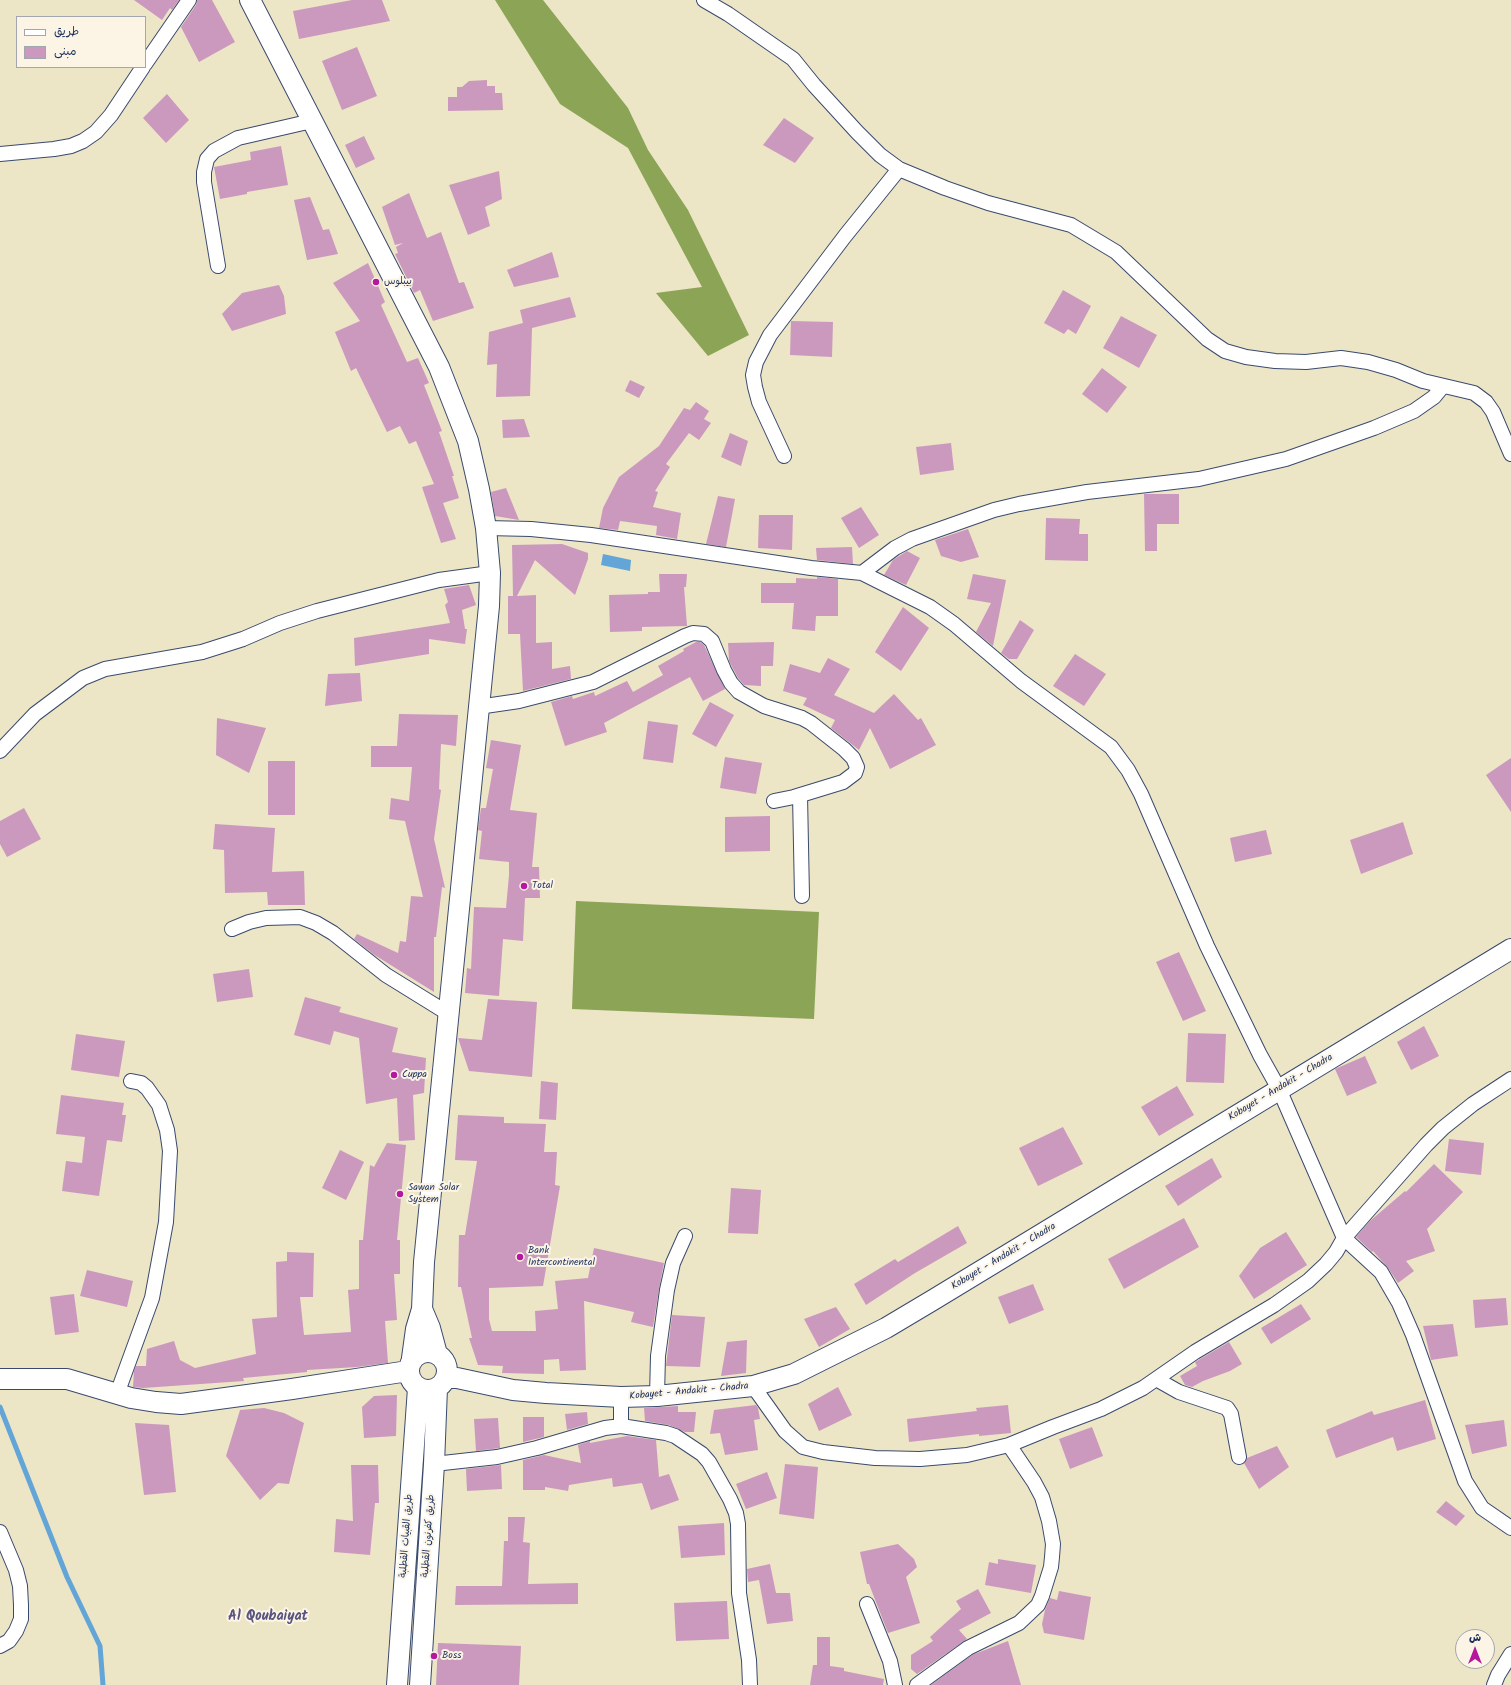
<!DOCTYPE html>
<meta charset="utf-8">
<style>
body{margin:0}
#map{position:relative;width:1511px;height:1685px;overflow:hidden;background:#ece5c6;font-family:Kalam,"Playpen Sans Arabic",sans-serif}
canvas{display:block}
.legend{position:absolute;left:16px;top:16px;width:130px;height:52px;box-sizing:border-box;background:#fcf5e5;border:1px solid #a2a6af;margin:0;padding:5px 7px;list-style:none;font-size:12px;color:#1b2f5e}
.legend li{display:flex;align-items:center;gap:8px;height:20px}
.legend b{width:20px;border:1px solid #a2a6af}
.north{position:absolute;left:1455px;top:1629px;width:40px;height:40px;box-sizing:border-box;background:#fcf5e5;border:1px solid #a2a6af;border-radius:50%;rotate:0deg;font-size:11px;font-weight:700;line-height:16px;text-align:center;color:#1b2f5e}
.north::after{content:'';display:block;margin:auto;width:14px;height:18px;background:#b5179e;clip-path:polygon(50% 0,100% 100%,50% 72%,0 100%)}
</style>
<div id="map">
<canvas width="1511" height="1685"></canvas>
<ul class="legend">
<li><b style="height:5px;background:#fff"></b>طريق</li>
<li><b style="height:11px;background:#cb99be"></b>مبنى</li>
</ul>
<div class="north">ش</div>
</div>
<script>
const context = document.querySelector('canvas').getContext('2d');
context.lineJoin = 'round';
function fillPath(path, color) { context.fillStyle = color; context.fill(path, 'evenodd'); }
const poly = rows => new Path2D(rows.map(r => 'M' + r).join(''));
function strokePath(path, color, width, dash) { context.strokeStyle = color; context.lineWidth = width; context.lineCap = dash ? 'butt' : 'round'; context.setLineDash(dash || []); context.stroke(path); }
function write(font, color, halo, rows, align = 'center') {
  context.font = font + ' Kalam,"Playpen Sans Arabic",sans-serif'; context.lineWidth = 4; context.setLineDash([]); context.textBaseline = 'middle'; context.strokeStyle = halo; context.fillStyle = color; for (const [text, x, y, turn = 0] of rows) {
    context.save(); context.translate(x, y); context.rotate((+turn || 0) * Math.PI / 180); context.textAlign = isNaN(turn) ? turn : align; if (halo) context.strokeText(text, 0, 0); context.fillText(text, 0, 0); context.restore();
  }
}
const forest = poly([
 [495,0,543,0,628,108,648,150,688,210,749,335,708,356,656,293,702,287,628,148,560,104],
 [576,901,819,912,814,1019,572,1009]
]);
const water = poly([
 [603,554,631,560,630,571,601,565]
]);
const stream = poly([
 [0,1407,67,1577,100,1646,103,1685]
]);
const building = poly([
 [134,0,179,0,172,10,170,8,162,20],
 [197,0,212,0,235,42,199,62,181,27,196,5],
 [352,0,382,0,390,21,299,39,293,11],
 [357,47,377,96,342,110,322,61],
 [487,80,487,86,495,86,495,93,502,93,503,110,448,111,448,97,457,97,457,87,462,87,469,81],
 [167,94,189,120,166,143,143,118],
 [784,118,814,138,795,163,763,145],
 [364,136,375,159,356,168,345,145],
 [281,146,288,185,247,192,247,194,220,199,214,167,251,160,250,152],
 [499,171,502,199,485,207,490,226,468,235,449,185],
 [409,193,427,238,441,232,459,283,464,282,474,308,433,321,420,290,414,293,395,254,398,253,396,247,403,243,395,245,382,207],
 [310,197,323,230,329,229,338,254,307,260,294,200],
 [552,252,559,277,514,287,507,270],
 [368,263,385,302,381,305,407,362,418,358,429,383,424,385,442,431,439,432,454,476,452,476,459,498,443,503,456,539,441,543,422,487,434,484,416,441,409,444,400,426,387,432,356,368,351,371,335,332,360,321,333,283],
 [279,285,284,296,286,314,232,331,222,314,242,293],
 [1063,290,1091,306,1076,334,1068,329,1064,334,1044,323],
 [570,297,576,317,532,328,530,396,496,397,497,364,487,365,489,332,523,323,520,310],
 [1121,316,1157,335,1139,368,1103,348],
 [791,321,833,322,832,357,790,355],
 [1102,368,1127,387,1107,413,1082,394],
 [630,380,645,387,639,398,625,391],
 [696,402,709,411,704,419,711,423,699,440,689,433,666,464,670,467,655,491,658,492,653,507,681,513,677,539,656,535,657,526,620,521,618,530,599,528,603,508,619,477,659,446,684,408,690,410],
 [524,419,530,437,503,438,502,420],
 [730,433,748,441,741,466,721,457],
 [951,443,954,470,920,475,916,447],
 [506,488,519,520,495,516,491,492],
 [1144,494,1179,494,1179,524,1157,524,1157,551,1145,551],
 [718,496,735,499,726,547,706,544],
 [861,507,879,535,859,548,841,518],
 [759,515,793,515,792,550,758,548],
 [1046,518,1080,519,1079,534,1088,534,1088,561,1045,560],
 [968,529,979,557,961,562,941,556,935,540],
 [562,544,588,553,588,559,575,595,535,560,517,596,536,595,536,643,552,642,552,669,570,666,571,679,523,691,520,634,508,634,508,596,513,596,512,545],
 [852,547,853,564,817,560,816,548],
 [907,551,920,558,906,585,884,575,893,560],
 [659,574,687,574,686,587,684,587,687,626,642,627,642,631,610,632,609,595,648,594,648,592,660,592],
 [973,574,1006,580,993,646,976,632,991,603,967,599],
 [817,577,838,579,838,616,816,616,815,631,792,629,794,603,761,603,761,583,796,583,796,578,817,579],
 [469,585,476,605,462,610,465,629,467,629,465,644,429,639,429,654,355,666,354,638,450,623,445,605,448,602,444,589],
 [903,607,929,628,901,671,875,652],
 [1020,620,1034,630,1017,659,1009,659,1001,653],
 [696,642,700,642,704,645,725,689,703,701,690,677,604,723,607,732,565,746,551,702,572,696,573,699,594,692,595,696,627,681,633,692,663,675,658,666,684,651,683,649],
 [774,642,773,666,761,666,761,686,744,685,738,678,729,661,728,643],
 [1075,654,1106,674,1084,706,1053,686],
 [828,658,850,669,834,695,874,713,894,694,918,720,921,718,936,745,890,769,870,728,859,750,831,728,835,720,803,705,807,698,783,691,790,664,820,673],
 [360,673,362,701,325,706,328,674],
 [710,702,734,715,716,747,692,734],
 [399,714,458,715,456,746,441,744,439,789,441,790,434,839,445,888,442,887,436,937,434,937,434,992,373,954,354,939,357,934,398,953,400,941,406,942,411,896,423,897,405,821,389,819,391,798,409,801,412,767,371,767,371,746,397,746],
 [217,718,266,728,249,773,216,755],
 [648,721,678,725,673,763,643,759],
 [491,740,521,745,510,810,537,813,532,867,539,867,540,898,525,898,523,941,503,939,499,996,465,993,467,968,471,969,474,907,506,908,509,875,509,862,479,859,482,831,478,830,481,808,486,808,493,769,486,768],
 [725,757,762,763,756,794,720,788],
 [1511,758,1511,812,1486,775],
 [268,761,295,761,295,815,268,815],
 [24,808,41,839,7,857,0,844,0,821],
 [770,816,770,851,725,852,725,817],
 [1403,822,1413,854,1361,874,1350,840],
 [215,824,275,828,272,872,304,871,305,905,268,905,267,892,225,893,224,850,213,849],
 [1266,830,1272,854,1235,862,1230,838],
 [1179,952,1206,1011,1183,1021,1156,962],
 [249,969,253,997,217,1002,213,974],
 [305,997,341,1007,339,1012,398,1028,392,1052,426,1058,424,1093,413,1095,415,1140,399,1141,397,1098,366,1104,359,1038,334,1031,330,1045,294,1035],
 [488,999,537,1002,532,1077,469,1071,458,1038,482,1040],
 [1424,1026,1439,1056,1411,1070,1397,1042],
 [1188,1033,1226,1034,1224,1083,1186,1082],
 [76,1034,125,1041,119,1077,71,1070],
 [1365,1056,1377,1083,1347,1096,1335,1069],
 [541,1081,558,1083,556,1120,539,1119],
 [1177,1086,1194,1115,1159,1136,1141,1107],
 [61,1095,124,1103,122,1115,126,1115,122,1142,107,1140,99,1196,62,1191,66,1161,82,1163,85,1137,56,1134],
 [458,1115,504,1117,504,1123,546,1124,544,1152,557,1152,555,1185,560,1186,543,1286,489,1288,489,1319,492,1331,536,1331,535,1311,558,1309,555,1281,588,1278,594,1248,664,1263,659,1289,653,1327,631,1322,634,1312,584,1301,586,1370,560,1371,559,1359,544,1360,544,1374,502,1373,503,1366,478,1365,469,1338,472,1338,461,1287,458,1287,459,1235,465,1235,477,1161,455,1160],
 [1063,1127,1083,1164,1038,1186,1019,1148],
 [1449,1139,1484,1143,1481,1175,1445,1171],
 [387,1143,406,1145,397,1240,400,1240,400,1274,394,1274,397,1320,385,1321,388,1363,357,1367,307,1370,307,1372,243,1378,244,1381,143,1388,133,1387,134,1371,136,1366,146,1366,147,1349,174,1341,180,1360,195,1368,256,1354,252,1319,277,1317,276,1262,287,1261,287,1252,314,1253,313,1297,300,1297,304,1335,351,1332,348,1290,359,1289,359,1240,363,1240,370,1165,374,1167],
 [340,1150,364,1162,346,1200,322,1188],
 [1212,1158,1222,1177,1178,1206,1165,1186],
 [1434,1164,1463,1192,1427,1229,1435,1251,1406,1261,1414,1271,1398,1283,1388,1268,1373,1251,1372,1252,1356,1237,1370,1221,1405,1191,1406,1192],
 [731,1188,761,1190,758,1234,728,1233],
 [1184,1218,1199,1247,1124,1289,1108,1259],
 [958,1226,967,1243,915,1273,866,1305,854,1284,895,1259,898,1262],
 [1286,1232,1307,1265,1254,1299,1239,1276,1260,1248],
 [87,1270,133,1281,127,1307,80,1296],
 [1033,1284,1044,1310,1009,1324,998,1297],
 [74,1294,79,1332,55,1335,50,1297],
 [1506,1298,1508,1325,1475,1328,1473,1300],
 [1301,1304,1311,1319,1271,1344,1261,1328],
 [836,1307,850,1329,819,1347,804,1319],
 [672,1315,705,1317,700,1367,666,1366],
 [1453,1324,1458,1356,1431,1360,1423,1326],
 [747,1340,746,1373,721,1376,727,1342],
 [1229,1342,1242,1364,1230,1371,1203,1381,1192,1387,1185,1385,1180,1376,1197,1366,1195,1362],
 [838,1387,852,1415,819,1431,808,1404],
 [397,1395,396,1436,364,1438,362,1407,374,1396],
 [1425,1400,1436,1439,1397,1451,1393,1437,1336,1458,1326,1430,1372,1411,1374,1415],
 [756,1405,758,1408,760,1419,754,1420,758,1450,725,1455,720,1433,710,1434,714,1410],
 [1008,1405,1011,1433,979,1436,979,1434,909,1442,907,1419,977,1411,976,1408],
 [678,1406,678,1412,696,1412,694,1432,685,1432,669,1425,645,1421,644,1408],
 [264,1408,284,1413,304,1423,289,1484,278,1483,260,1500,226,1456,240,1410],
 [587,1412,588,1424,567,1430,565,1414],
 [523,1417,544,1417,544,1437,523,1442],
 [498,1418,500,1448,476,1451,474,1419],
 [1504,1420,1507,1446,1472,1454,1465,1425],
 [135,1423,169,1425,176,1492,144,1495],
 [1092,1427,1103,1456,1070,1469,1059,1439],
 [627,1436,656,1440,659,1477,669,1474,679,1500,651,1510,642,1483,613,1487,612,1478,569,1485,568,1491,545,1487,545,1490,523,1490,523,1460,544,1455,581,1463,578,1445,590,1441,590,1443],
 [1277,1446,1289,1467,1259,1489,1244,1463,1247,1458],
 [785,1464,818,1467,814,1519,779,1514],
 [351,1465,378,1465,379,1503,375,1503,370,1555,334,1552,336,1519,353,1521],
 [501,1465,502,1489,467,1491,466,1469],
 [767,1472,777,1498,746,1509,736,1484],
 [1446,1501,1465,1516,1456,1526,1436,1512],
 [508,1517,525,1517,523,1542,530,1543,528,1584,578,1583,578,1604,455,1605,456,1586,502,1586,504,1541,508,1541],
 [724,1523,725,1555,681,1558,678,1526],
 [898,1544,914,1559,917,1567,906,1577,920,1623,888,1633,869,1584,867,1584,860,1552],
 [998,1559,1036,1565,1031,1593,985,1585,989,1562,998,1564],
 [770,1564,776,1593,790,1593,793,1621,767,1624,759,1580,748,1582,747,1569],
 [978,1589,991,1613,959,1630,967,1639,917,1674,911,1669,911,1655,933,1641,930,1637,961,1609,956,1601],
 [1059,1591,1091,1597,1084,1640,1044,1633,1042,1624,1045,1610,1050,1598,1057,1600],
 [727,1601,729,1639,676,1641,674,1603],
 [817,1637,830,1637,830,1666,844,1668,844,1671,884,1679,883,1685,810,1685,813,1665,817,1665],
 [1008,1641,1021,1685,931,1685,972,1655],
 [438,1643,521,1646,519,1685,436,1685]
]);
const street = poly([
 [704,0,728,14,793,59,814,85,857,132,880,155,899,169,945,188,988,203,1071,225,1116,252,1207,339,1225,351,1246,357,1275,361,1306,362,1341,358,1368,362,1396,370,1423,381,1474,393,1486,402,1493,412,1511,454],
 [145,64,189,0],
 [0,154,54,149,71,146,83,141,96,132,111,115,143,67],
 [218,266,204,182,204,172,207,159,214,151,238,138,312,121],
 [784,456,759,402,755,387,753,375,756,362,770,335,845,236,899,169],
 [486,528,531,529,591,535,811,568,862,573,930,607,954,624,1021,681,1111,747,1128,770,1141,794,1207,946,1260,1055,1279,1089,1344,1238,1381,1272,1399,1303,1413,1335,1465,1481,1482,1508,1511,1528],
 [862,573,895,548,912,539,994,510,1019,504,1087,492,1199,479,1286,459,1374,428,1414,411,1434,397,1443,386],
 [478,707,519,701,593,682,685,636,693,633,704,634,712,641,724,670,731,683,739,692,764,706,802,718,811,723,844,749,853,758,857,767,855,773,843,782,794,797,774,801],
 [0,751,35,714,83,678,105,669,202,652,243,639,280,623,317,611,439,580,490,573],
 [800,795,802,896],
 [232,929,249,922,266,918,300,917,316,923,333,933,386,975,449,1014],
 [1156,1379,1179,1392,1227,1408,1231,1414,1239,1457],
 [753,1386,785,1431,803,1447,823,1452,875,1458,920,1459,967,1455,1009,1445,1053,1427,1101,1409,1143,1388,1195,1352,1274,1305,1308,1281,1326,1264,1336,1252,1344,1238,1426,1145,1443,1128,1473,1104,1511,1079],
 [117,1394,152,1298,166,1222,170,1151,167,1130,159,1105,147,1088,141,1083,131,1081],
 [657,1396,658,1356,667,1290,673,1263,685,1236],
 [621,1397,621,1426,666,1433,675,1436,702,1454,709,1462,730,1499,736,1513,738,1524,739,1593,749,1660,750,1685],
 [434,1464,497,1457,537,1448,605,1428,621,1426],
 [0,1532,16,1570,20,1586,21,1605,21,1619,16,1631,9,1641,0,1646],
 [867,1604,890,1661,895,1685],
 [917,1685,968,1648,1019,1623,1038,1605,1042,1596,1051,1567,1052,1557,1053,1544,1049,1521,1042,1497,1034,1482,1009,1445],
 [1494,1685,1498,1675,1511,1654]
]);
const secondary = poly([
 [250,0,439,367,468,441,479,489,486,528,490,573,489,606,424,1262,422,1309,416,1329,412,1358],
 [422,1309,430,1328,437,1354],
 '409 1371a19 19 0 1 1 38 0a19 19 0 1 1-38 0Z',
 [446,1378,457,1378,513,1390,546,1393,621,1397,657,1396,753,1386,794,1374,886,1328,933,1300,1511,949],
 [0,1379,67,1379,131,1398,156,1402,181,1404,292,1389,408,1371],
 [397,1685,418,1388],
 [420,1685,434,1464,437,1388]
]);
const markers = [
 [376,282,4,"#b5179e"],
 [524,886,4,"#b5179e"],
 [394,1075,4,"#b5179e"],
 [400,1194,4,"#b5179e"],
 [520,1257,4,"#b5179e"],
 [434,1656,4,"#b5179e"]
];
const poiNames = [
 ["بيبلوس",384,282],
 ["Total",532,886],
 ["Cuppa",402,1075],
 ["Sawan Solar",408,1188],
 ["System",408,1200],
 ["Bank",528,1251],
 ["Intercontinental",528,1263],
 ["Boss",442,1656]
];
const streetNames = [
 ["Kobayet - Andakit - Chadra",1281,1088,-31],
 ["Kobayet - Andakit - Chadra",1004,1257,-31],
 ["Kobayet - Andakit - Chadra",689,1392,-5],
 ["طريق القبيات القطلبة",407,1536,-86],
 ["طريق كفرنون القطلبة",429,1536,-86]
];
const districtNames = [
 ["Al Qoubaiyat",268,1618]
];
fillPath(forest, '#8ca456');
fillPath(water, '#62a5d6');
strokePath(stream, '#62a5d6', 5);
fillPath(building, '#cb99be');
strokePath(street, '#3a4a6e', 16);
strokePath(secondary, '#3a4a6e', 22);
strokePath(street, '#fff', 14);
strokePath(secondary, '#fff', 20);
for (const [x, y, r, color] of markers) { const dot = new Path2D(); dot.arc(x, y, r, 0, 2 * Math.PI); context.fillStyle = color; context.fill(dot); strokePath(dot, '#fcf5e5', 1.5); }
write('10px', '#1b2f5e', '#fcf5e5', poiNames, 'left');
write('10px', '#1b2f5e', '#fcf5e5', streetNames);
write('bold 14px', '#595480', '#fcf5e5', districtNames);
</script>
